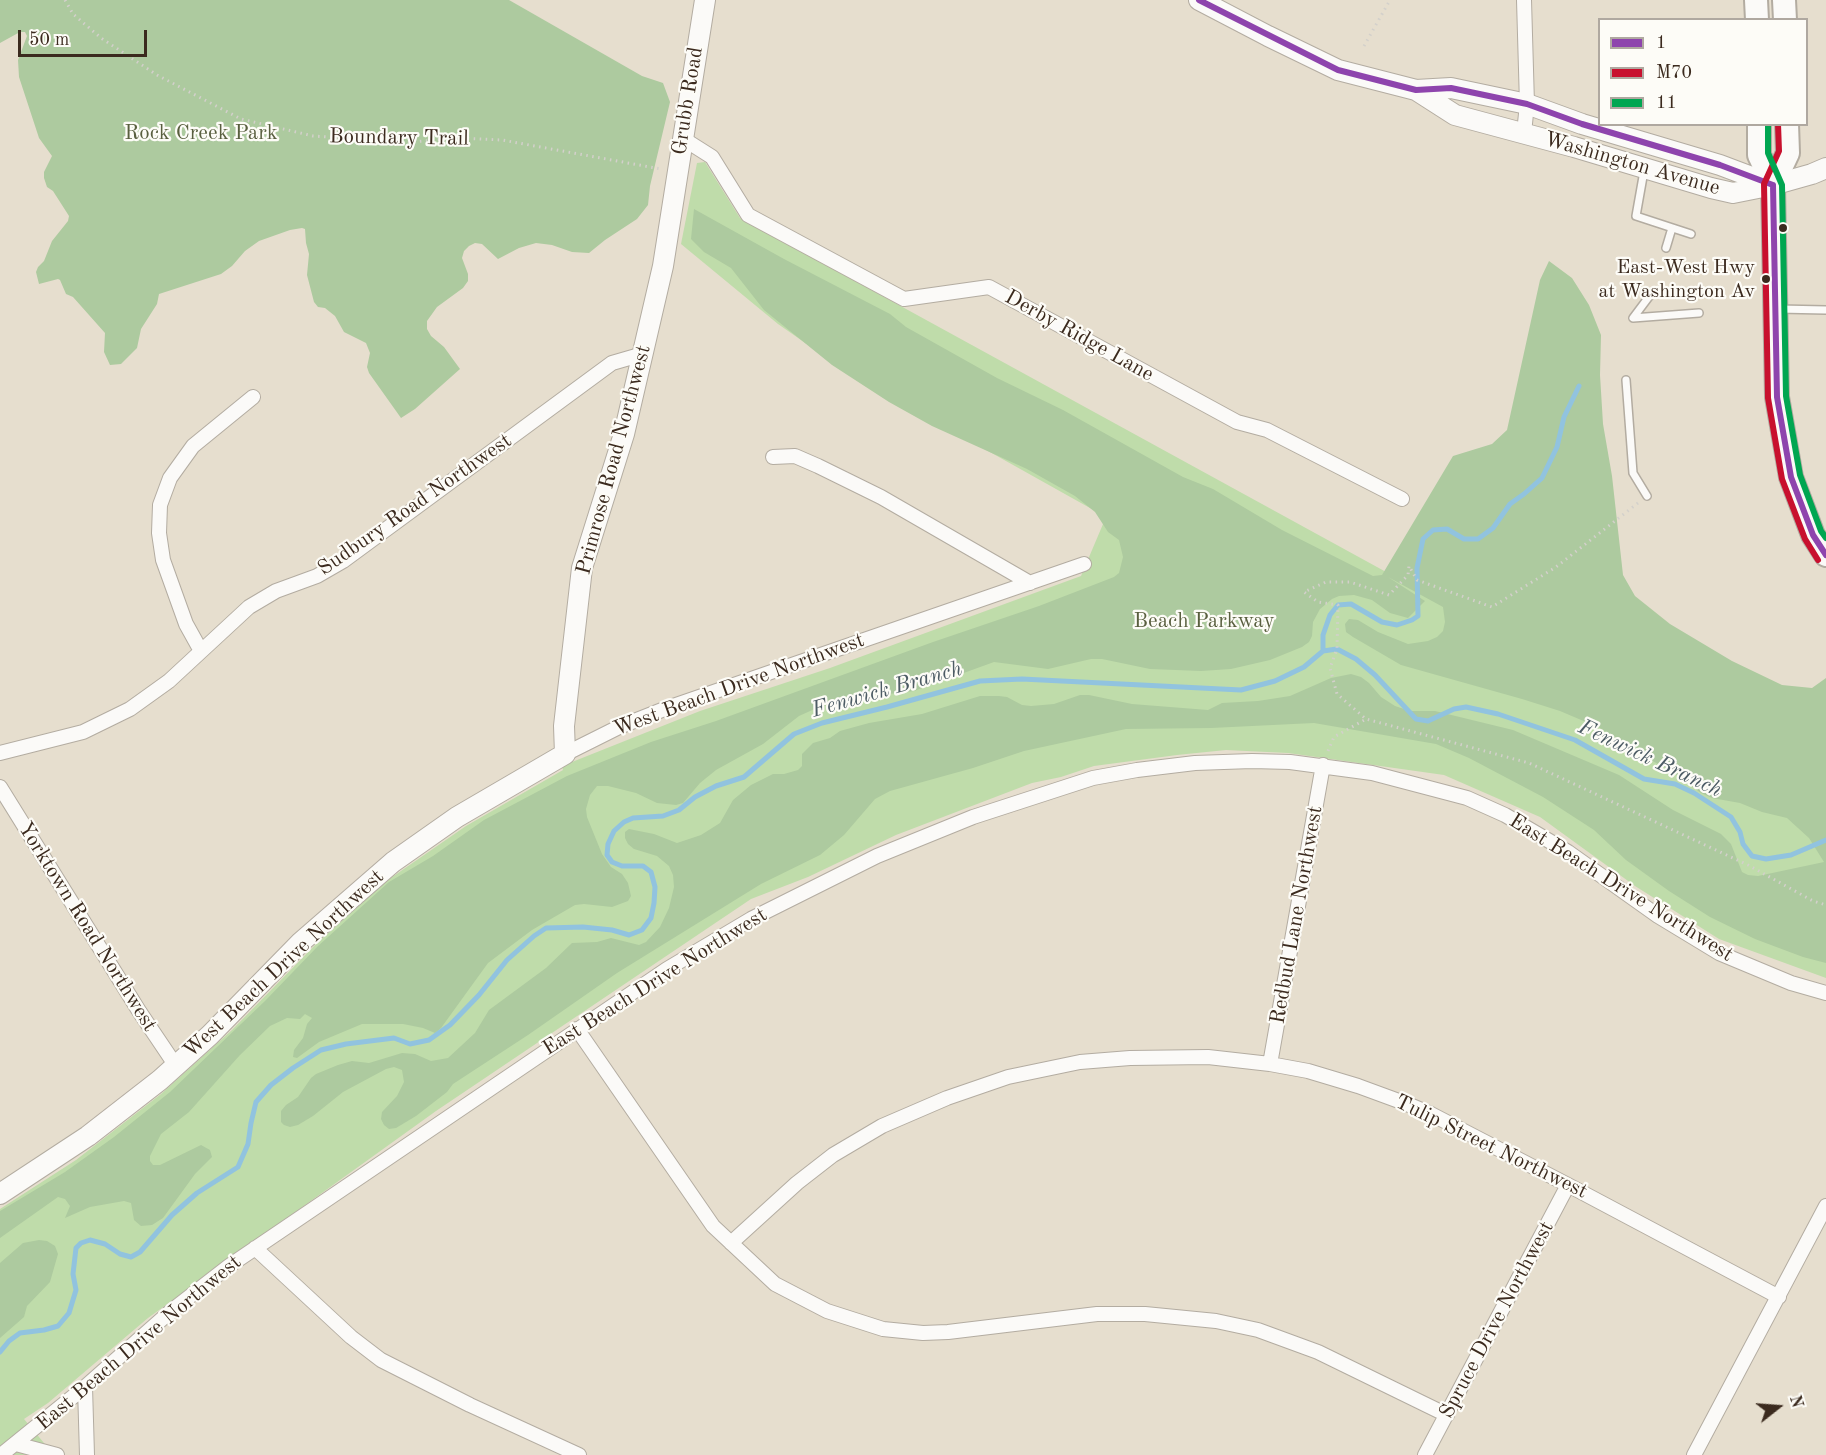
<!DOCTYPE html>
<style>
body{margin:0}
#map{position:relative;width:1826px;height:1455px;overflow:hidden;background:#e6dece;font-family:"Old Standard TT",serif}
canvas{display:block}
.legend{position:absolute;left:1598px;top:18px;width:210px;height:108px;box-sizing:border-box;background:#fdfcf7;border:2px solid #afa8a0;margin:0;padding:8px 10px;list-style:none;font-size:18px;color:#3b2a1e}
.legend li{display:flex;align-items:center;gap:12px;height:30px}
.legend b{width:30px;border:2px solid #afa8a0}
.north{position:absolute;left:1748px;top:1377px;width:60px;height:60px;-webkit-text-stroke:4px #fdfcf7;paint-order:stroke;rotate:73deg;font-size:16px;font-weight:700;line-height:24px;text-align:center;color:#3b2a1e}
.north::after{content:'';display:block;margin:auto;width:21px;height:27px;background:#3b2a1e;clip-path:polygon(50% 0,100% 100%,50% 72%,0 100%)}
.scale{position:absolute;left:18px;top:30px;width:129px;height:27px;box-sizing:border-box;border:3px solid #3b2a1e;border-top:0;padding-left:8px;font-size:18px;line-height:21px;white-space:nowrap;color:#3b2a1e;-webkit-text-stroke:4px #fdfcf7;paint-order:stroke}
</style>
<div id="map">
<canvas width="1826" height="1455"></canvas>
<ul class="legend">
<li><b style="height:8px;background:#8e44ad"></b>1</li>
<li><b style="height:8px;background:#c8102e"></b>M70</li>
<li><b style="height:8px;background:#00a651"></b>11</li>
</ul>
<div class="north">N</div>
<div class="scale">50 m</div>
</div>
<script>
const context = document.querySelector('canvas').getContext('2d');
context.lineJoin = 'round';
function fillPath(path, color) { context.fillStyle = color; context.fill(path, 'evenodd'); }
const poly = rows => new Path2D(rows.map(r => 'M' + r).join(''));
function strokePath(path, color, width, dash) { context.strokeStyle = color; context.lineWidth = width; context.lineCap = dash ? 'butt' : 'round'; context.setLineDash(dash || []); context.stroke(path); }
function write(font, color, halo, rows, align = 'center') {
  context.font = font + ' "Old Standard TT",serif'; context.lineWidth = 4.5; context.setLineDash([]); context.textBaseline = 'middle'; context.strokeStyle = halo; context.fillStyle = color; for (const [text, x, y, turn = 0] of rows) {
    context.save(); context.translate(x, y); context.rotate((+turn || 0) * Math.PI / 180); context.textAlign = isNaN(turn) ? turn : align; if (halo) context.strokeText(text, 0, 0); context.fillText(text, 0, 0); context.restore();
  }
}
const green = poly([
 [705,162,740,218,1826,813,1826,978,1719,939,1635,886,1540,817,1444,775,1288,753,1226,750,1177,755,1094,766,1061,777,1032,783,896,835,808,877,751,899,436,1111,148,1318,48,1403,24,1419,54,1455,0,1455,0,1209,76,1160,161,1094,232,1030,317,943,385,882,466,826,563,770,562,766,700,711,830,668,1081,576,1106,517,847,372,778,324,681,244,697,163]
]);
const forest = poly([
 [0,0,509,0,642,76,663,83,670,102,650,186,648,205,637,219,605,240,589,253,572,252,552,245,536,243,519,248,498,259,482,244,475,243,469,246,464,251,462,258,468,274,468,281,463,288,437,307,427,321,427,329,431,336,444,347,460,369,415,409,401,418,369,373,367,367,370,353,366,343,344,332,335,316,325,308,318,307,314,302,307,275,309,254,306,243,305,229,302,228,290,230,259,241,245,251,232,266,221,274,159,294,157,304,141,329,137,348,121,364,110,365,104,352,105,333,73,297,66,294,60,280,58,279,39,284,36,272,38,267,44,261,52,241,68,221,69,216,53,191,47,187,44,178,44,172,52,156,39,138,19,77,18,60,27,36,25,32,20,32,0,43],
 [694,209,784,259,890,314,906,327,997,378,1063,410,1183,477,1213,489,1282,530,1373,576,1382,575,1453,456,1492,444,1507,430,1540,280,1549,261,1572,278,1589,305,1601,335,1600,375,1603,424,1612,476,1623,575,1635,596,1670,624,1732,661,1782,685,1812,688,1826,678,1826,963,1803,957,1755,939,1710,917,1669,891,1626,860,1594,830,1543,797,1469,758,1436,744,1314,723,1211,728,1126,729,1024,751,973,768,890,791,875,799,844,835,820,855,761,884,617,973,528,1035,453,1084,447,1092,416,1116,396,1128,389,1129,384,1125,381,1119,382,1112,397,1096,404,1082,402,1070,394,1067,386,1069,343,1092,313,1116,298,1125,290,1127,284,1125,281,1122,281,1111,286,1105,298,1097,311,1078,316,1074,338,1065,352,1061,369,1063,402,1053,415,1054,431,1061,448,1058,475,1033,489,1010,546,968,572,943,597,942,611,938,639,945,646,942,660,927,669,908,674,887,673,875,669,866,657,856,634,849,628,844,625,838,625,832,629,829,654,834,677,843,701,835,720,823,733,800,751,785,773,774,784,774,798,770,802,766,802,754,813,743,830,738,840,731,869,723,922,714,980,696,999,696,1007,697,1022,705,1031,706,1054,704,1080,695,1089,695,1132,704,1208,710,1222,703,1258,701,1290,696,1331,678,1351,674,1361,677,1369,683,1381,697,1395,706,1410,711,1435,711,1513,730,1619,775,1673,810,1721,834,1731,844,1742,872,1748,875,1758,876,1824,862,1809,838,1787,818,1762,812,1740,803,1712,798,1701,793,1670,770,1635,752,1600,728,1560,711,1522,699,1401,665,1353,637,1346,632,1345,624,1349,619,1358,620,1378,632,1408,644,1428,641,1437,637,1443,631,1445,622,1443,607,1388,577,1425,601,1408,618,1390,613,1372,600,1354,595,1339,596,1332,599,1320,609,1313,622,1312,636,1309,642,1302,647,1270,660,1231,669,1201,671,1150,669,1102,659,1091,659,1048,669,994,662,914,691,855,698,819,707,799,716,763,744,716,770,700,783,683,803,676,805,657,803,636,793,608,786,597,786,590,795,586,809,587,817,602,854,611,867,622,874,628,883,631,896,628,901,612,907,584,904,575,905,532,930,488,963,441,1028,435,1033,423,1028,403,1024,362,1024,319,1042,297,1058,293,1057,294,1050,303,1038,307,1024,312,1018,305,1014,300,1019,287,1018,270,1026,240,1055,189,1112,161,1134,150,1156,150,1161,153,1165,160,1165,201,1145,210,1150,212,1157,195,1174,163,1218,152,1225,141,1226,134,1220,131,1203,124,1201,90,1207,65,1218,70,1206,65,1199,58,1197,0,1238,0,1211,65,1172,114,1137,170,1092,265,1001,318,946,389,882,433,856,484,820,567,776,651,742,716,721,933,642,1039,606,1114,577,1119,573,1123,557,1119,540,1108,532,1095,512,1075,496,1027,469,932,426,889,402,832,365,764,310,731,268,704,252,691,239],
 [39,1240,47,1241,55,1246,58,1254,50,1282,27,1306,24,1317,0,1338,0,1263,23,1243]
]);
const stream = poly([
 [1323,651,1323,635,1330,615,1338,605,1351,604,1382,622,1397,625,1412,620,1418,616,1417,568,1423,539,1433,530,1447,529,1464,539,1478,539,1493,528,1510,504,1524,494,1542,478,1557,447,1564,417,1579,386],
 [0,1352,9,1341,20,1333,44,1330,58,1326,69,1313,76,1290,73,1274,76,1248,81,1243,90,1240,105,1244,120,1254,131,1257,140,1252,172,1215,197,1193,238,1167,248,1144,251,1123,256,1102,271,1085,293,1068,321,1050,346,1044,394,1038,410,1044,429,1040,450,1025,479,995,507,960,534,936,546,928,583,927,612,930,629,935,642,930,651,918,654,903,655,887,651,872,643,866,622,866,612,862,607,855,608,844,614,831,624,822,633,818,663,816,679,810,695,797,716,786,744,777,794,734,822,723,887,707,980,681,1022,679,1241,690,1275,681,1304,667,1323,651,1337,649,1356,659,1375,675,1416,719,1428,721,1454,709,1466,707,1498,714,1575,740,1644,779,1675,784,1694,793,1731,817,1740,832,1743,844,1752,856,1766,859,1791,855,1826,840]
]);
const path = poly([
 [65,0,73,14,101,38,157,75,241,119,313,136,413,142,455,138,502,140,661,169],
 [1364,46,1390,0],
 [1638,503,1556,567,1492,607,1417,580,1409,566,1408,575,1389,595,1350,582,1326,582,1304,592,1318,602,1338,605,1337,649,1330,668,1337,694,1366,719,1529,763,1748,865,1813,901,1826,905],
 [1328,751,1334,737,1366,719]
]);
const lane = poly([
 [1644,171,1636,216,1691,234],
 [1666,248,1672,228],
 [1651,294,1633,318,1699,313],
 [1778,309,1826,310],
 [1626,380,1633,473,1647,496]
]);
const street = poly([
 [1524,133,1527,104,1524,0],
 [682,138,712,157,748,215,904,299,989,287,1237,422,1267,430,1402,499],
 [773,457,795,456,818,466,881,497,1030,583],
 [201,651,186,624,163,560,159,533,160,505,170,478,193,446,253,397],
 [0,753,83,732,130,709,169,681,249,607,276,591,317,576,343,561,612,363,643,354],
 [565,754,619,727,667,708,1084,564],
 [0,787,139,1011,176,1066],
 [577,1029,713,1226,775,1284,827,1311,883,1329,923,1333,948,1332,1097,1314,1145,1314,1216,1321,1258,1330,1318,1352,1447,1415],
 [1270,1064,1323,765],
 [731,1243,797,1183,833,1155,882,1126,947,1098,1008,1077,1080,1062,1130,1058,1208,1057,1270,1064,1308,1071,1358,1086,1407,1104,1431,1114,1568,1185,1779,1297],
 [255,1248,351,1337,381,1360,470,1405,579,1455],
 [85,1387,87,1455],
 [16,1444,57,1455],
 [1,1455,85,1387,171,1311,229,1266,667,969,751,919,877,856,973,817,1093,778,1137,770,1195,763,1252,761,1290,762,1372,773,1467,798,1505,815,1568,852,1658,916,1719,953,1791,983,1826,993],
 [1425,1455,1568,1185],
 [1694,1455,1826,1206]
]);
const secondary = poly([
 [1199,0,1268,36,1338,70,1416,90,1451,88,1527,104,1582,124,1720,165,1773,185],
 [1416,90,1455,115,1574,147,1711,188,1733,193,1773,185,1812,174,1826,168],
 [0,1194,88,1136,160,1080,210,1035,301,942,393,862,457,817,565,754,564,726,582,568,624,434,663,266,705,0]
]);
const primary = poly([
 [1756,0,1757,20],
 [1784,0,1785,20],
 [1759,124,1759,155,1773,185,1777,397,1791,477,1813,535,1826,555],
 [1773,185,1788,153,1787,124]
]);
const bus1 = poly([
 [1199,0,1338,70,1416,90,1451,88,1527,104,1582,124,1720,165,1773,185],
 [1773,185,1777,397,1791,477,1813,535,1826,555]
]);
const bus2 = poly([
 [1778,124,1779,151,1764,184,1768,398,1782,479,1805,539,1818,560]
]);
const bus3 = poly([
 [1768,124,1768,153,1782,185,1786,396,1800,475,1821,531,1826,538]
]);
const markers = [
 [1783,228,5,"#3b2a1e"],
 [1766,279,5,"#3b2a1e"]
];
const busNames = [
 ["East-West Hwy",1755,268],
 ["at Washington Av",1755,292]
];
const streetNames = [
 ["Grubb Road",688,101,-81],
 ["Boundary Trail",399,138,1],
 ["Washington Avenue",1632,164,16],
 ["Derby Ridge Lane",1079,336,29],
 ["Primrose Road Northwest",614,460,-75],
 ["Sudbury Road Northwest",415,505,-35],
 ["West Beach Drive Northwest",739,685,-20],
 ["East Beach Drive Northwest",1621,888,32],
 ["Redbud Lane Northwest",1297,915,-80],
 ["Yorktown Road Northwest",87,927,58],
 ["West Beach Drive Northwest",284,964,-43],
 ["East Beach Drive Northwest",655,982,-32],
 ["Tulip Street Northwest",1491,1147,26],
 ["Spruce Drive Northwest",1497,1320,-62],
 ["East Beach Drive Northwest",139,1343,-40]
];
const parkNames = [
 ["Rock Creek Park",201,133],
 ["Beach Parkway",1204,621]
];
const waterNames = [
 ["Fenwick Branch",887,690,-16],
 ["Fenwick Branch",1650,759,25]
];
fillPath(green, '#bfdcaa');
fillPath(forest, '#adca9f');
strokePath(stream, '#91c3df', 5);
strokePath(lane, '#b3aca1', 10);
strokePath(street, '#b3aca1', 16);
strokePath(secondary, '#b3aca1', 22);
strokePath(primary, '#b3aca1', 26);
strokePath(path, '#d3d0cb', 3, [1.5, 4.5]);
strokePath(lane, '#fbfaf8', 7);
strokePath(street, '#fbfaf8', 14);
strokePath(secondary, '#fbfaf8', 20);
strokePath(primary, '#fbfaf8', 22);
strokePath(bus1, '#8e44ad', 6);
strokePath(bus2, '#c8102e', 6);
strokePath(bus3, '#00a651', 6);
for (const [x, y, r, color] of markers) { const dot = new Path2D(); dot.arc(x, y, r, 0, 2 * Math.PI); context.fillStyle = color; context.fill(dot); strokePath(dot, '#fdfcf7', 2); }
write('20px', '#3b2a1e', '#fdfcf7', busNames, 'right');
write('21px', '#3b2a1e', '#fdfcf7', streetNames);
write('21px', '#595f3f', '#fdfcf7', parkNames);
write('italic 22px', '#4c5b64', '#fdfcf7', waterNames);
</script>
